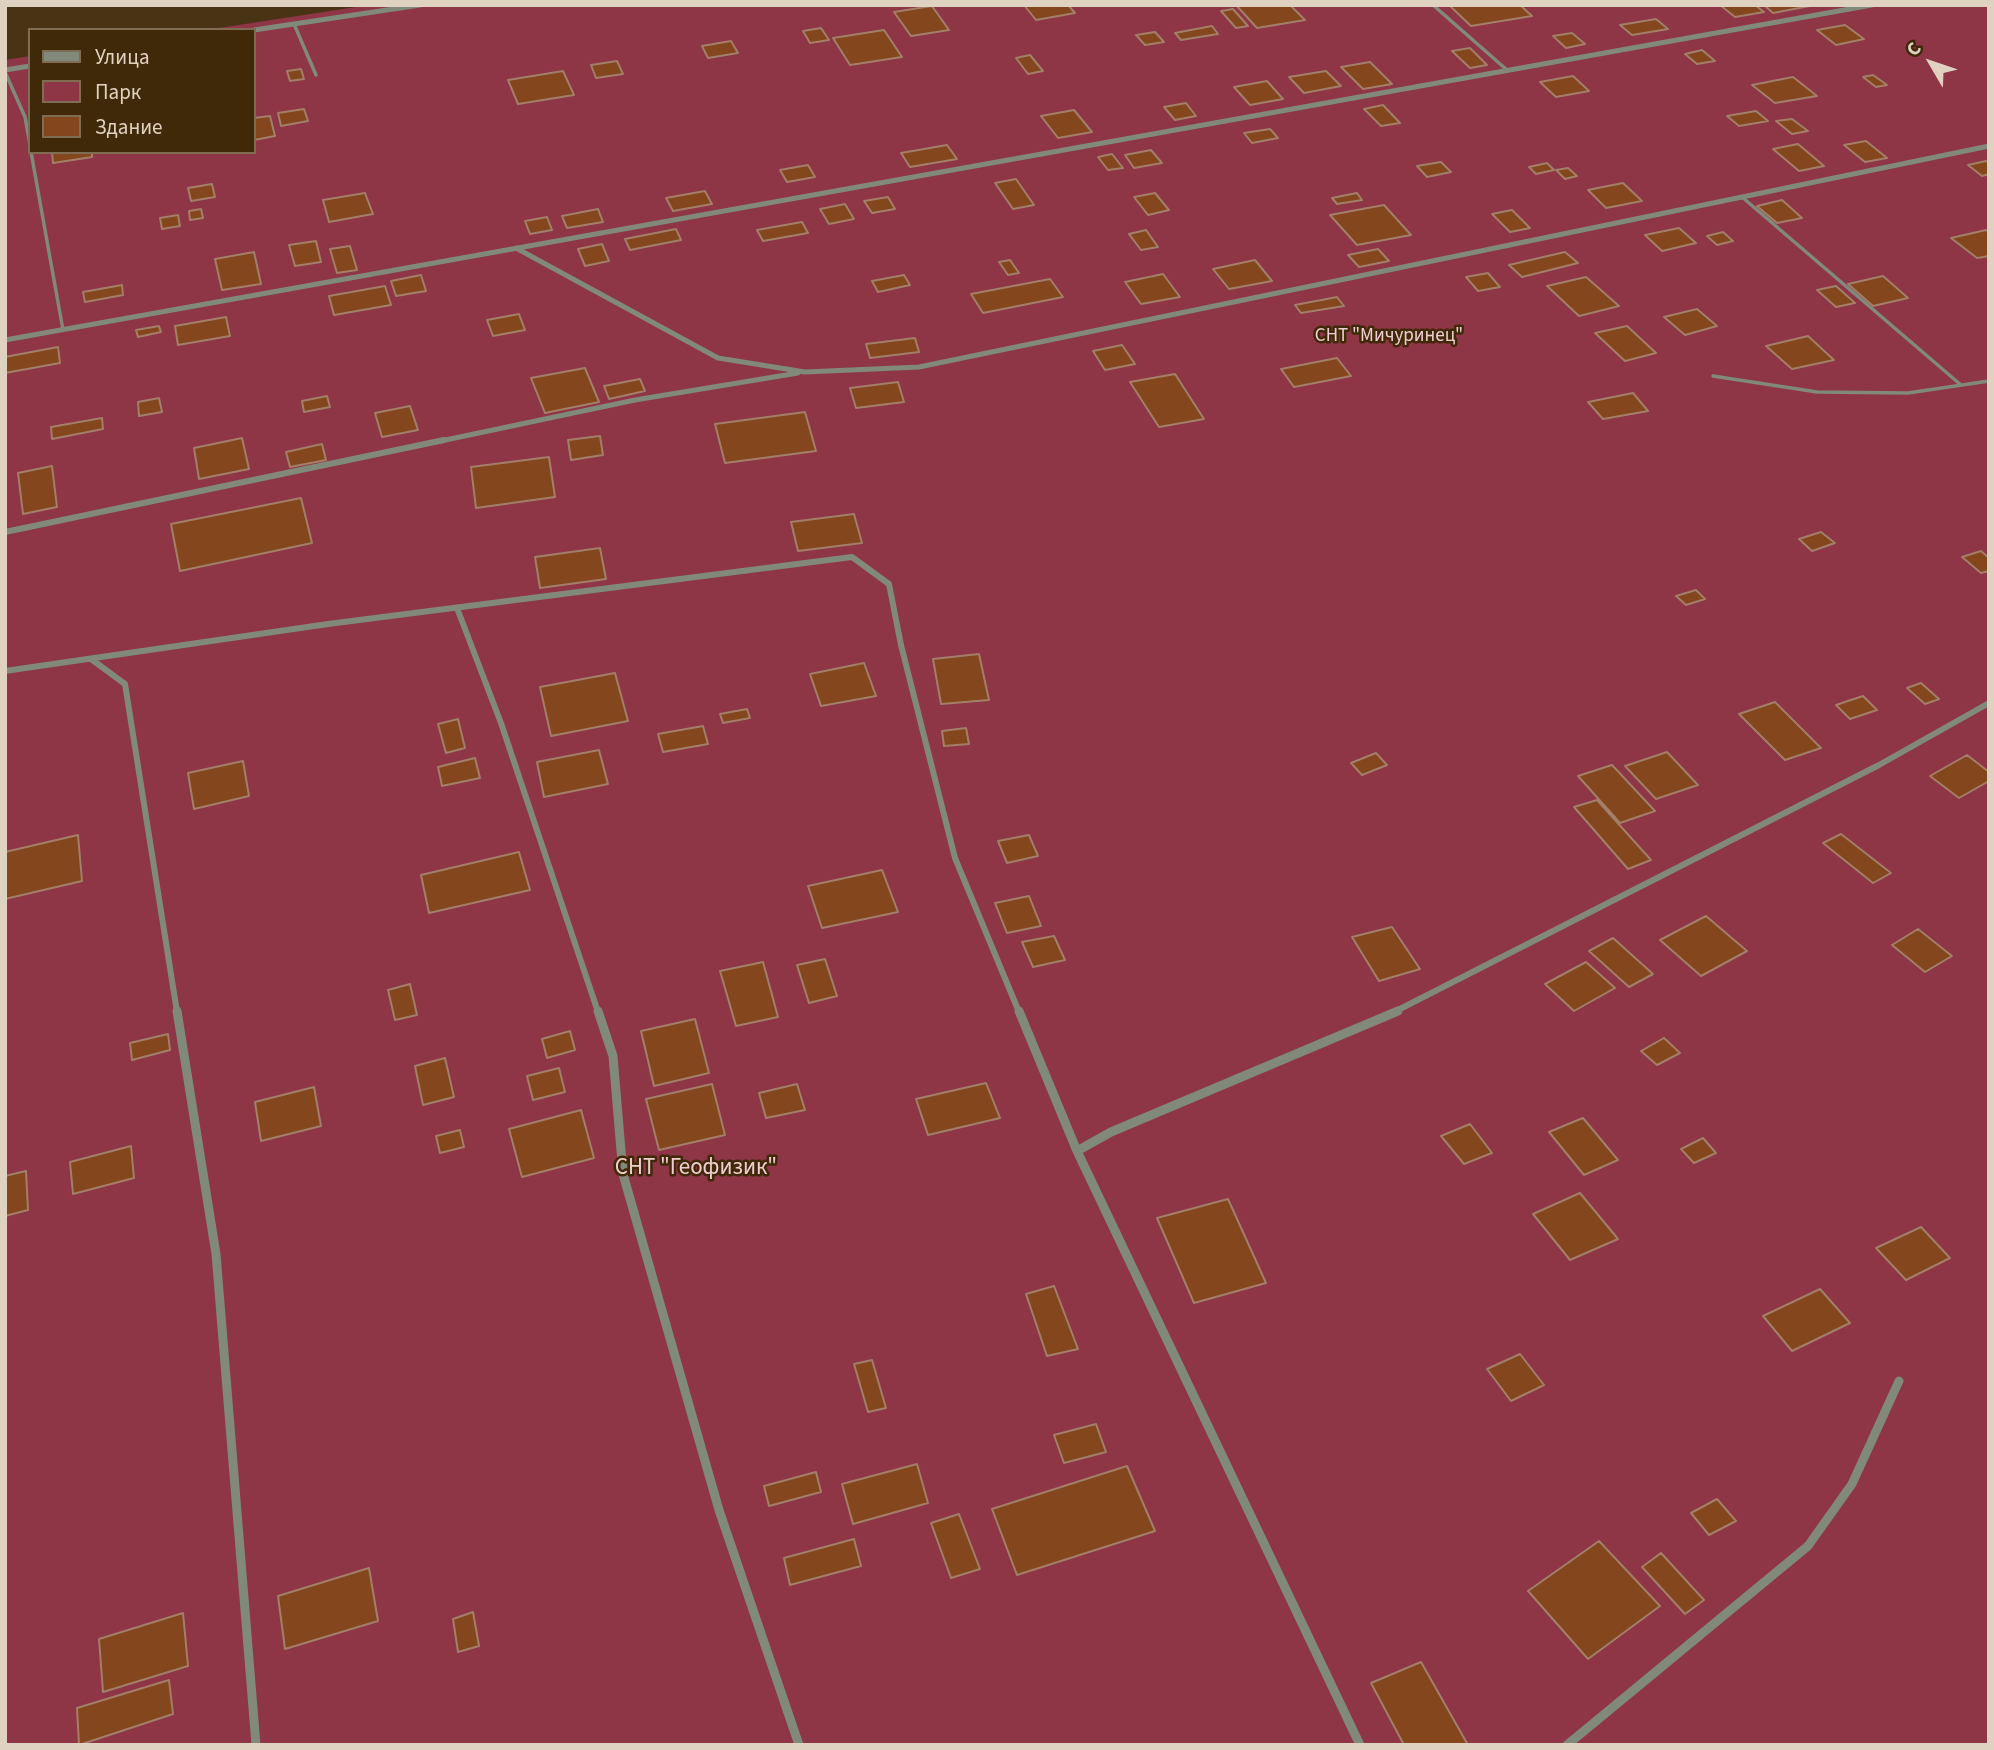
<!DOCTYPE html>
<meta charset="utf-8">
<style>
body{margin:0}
#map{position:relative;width:1994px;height:1750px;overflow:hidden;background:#493315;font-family:"Source Sans 3",sans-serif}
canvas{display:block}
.frame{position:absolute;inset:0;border:7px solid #e0d2c1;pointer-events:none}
.legend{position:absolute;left:28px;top:28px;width:228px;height:126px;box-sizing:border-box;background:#3f2909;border:2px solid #7f6d53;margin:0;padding:9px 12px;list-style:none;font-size:21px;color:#e0d2c1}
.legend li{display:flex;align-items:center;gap:14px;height:35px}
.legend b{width:35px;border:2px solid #7f6d53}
.north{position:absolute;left:1896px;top:28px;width:70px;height:70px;-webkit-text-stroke:5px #3f2909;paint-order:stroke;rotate:309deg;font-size:19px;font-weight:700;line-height:28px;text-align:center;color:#e0d2c1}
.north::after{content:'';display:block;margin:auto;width:24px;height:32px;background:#e0d2c1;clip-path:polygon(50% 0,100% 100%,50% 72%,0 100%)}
</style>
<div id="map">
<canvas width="1994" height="1750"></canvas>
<div class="frame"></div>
<ul class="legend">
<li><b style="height:9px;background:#80897a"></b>Улица</li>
<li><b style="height:19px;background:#8e3546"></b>Парк</li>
<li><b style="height:19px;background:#84461c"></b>Здание</li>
</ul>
<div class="north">С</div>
</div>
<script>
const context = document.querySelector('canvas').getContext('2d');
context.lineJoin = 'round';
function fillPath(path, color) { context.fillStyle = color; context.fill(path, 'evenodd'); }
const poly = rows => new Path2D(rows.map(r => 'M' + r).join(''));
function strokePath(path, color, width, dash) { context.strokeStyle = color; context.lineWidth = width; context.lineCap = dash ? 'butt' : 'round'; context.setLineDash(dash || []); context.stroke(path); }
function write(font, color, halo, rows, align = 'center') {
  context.font = font + ' "Source Sans 3",sans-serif'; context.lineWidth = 5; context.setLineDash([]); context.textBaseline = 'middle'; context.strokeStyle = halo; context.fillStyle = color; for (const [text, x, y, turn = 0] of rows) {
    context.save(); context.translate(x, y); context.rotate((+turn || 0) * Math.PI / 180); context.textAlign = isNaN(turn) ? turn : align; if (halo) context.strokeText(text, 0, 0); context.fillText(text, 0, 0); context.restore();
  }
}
const green = poly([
 [369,5,1989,5,1989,1745,5,1745,5,60,30,56,30,152,254,152,254,30,206,30]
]);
const building = poly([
 [1024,5,1068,5,1075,13,1036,20,1024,5],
 [1236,5,1290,5,1305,20,1257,28,1236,5],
 [1449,5,1520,5,1532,16,1471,26,1449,5],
 [1720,5,1755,5,1764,12,1735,17,1720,5],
 [1764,5,1815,5,1773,13,1764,5],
 [932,6,949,30,911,36,894,12,932,6],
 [1233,9,1248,26,1236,28,1221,11,1233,9],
 [1656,19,1668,29,1632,35,1620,25,1656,19],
 [1845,25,1864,39,1836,45,1817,30,1845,25],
 [1212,26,1218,34,1181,40,1175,33,1212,26],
 [821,28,829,40,810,43,803,31,821,28],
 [884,30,902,57,850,65,833,38,884,30],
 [1155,32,1164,42,1145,45,1136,35,1155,32],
 [1572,33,1585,44,1566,48,1553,36,1572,33],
 [731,41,738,53,708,58,702,46,731,41],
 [1470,48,1487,65,1470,68,1452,51,1470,48],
 [1702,50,1715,61,1697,64,1685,54,1702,50],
 [1030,55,1043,71,1028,74,1016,58,1030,55],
 [617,61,623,74,596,78,591,65,617,61],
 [1370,62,1392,84,1363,89,1341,67,1370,62],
 [301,69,304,79,290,81,287,71,301,69],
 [563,71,574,95,518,104,508,80,563,71],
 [1326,71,1341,86,1304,93,1289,77,1326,71],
 [1873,75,1887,85,1876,87,1863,77,1873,75],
 [1573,76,1589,91,1556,97,1540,82,1573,76],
 [1793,77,1817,96,1775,103,1752,85,1793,77],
 [1267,81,1283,99,1250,105,1234,87,1267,81],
 [1186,103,1196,116,1175,120,1164,107,1186,103],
 [1383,105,1400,123,1381,126,1364,109,1383,105],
 [304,109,308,121,281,126,278,113,304,109],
 [1074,110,1092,132,1058,138,1041,116,1074,110],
 [1756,111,1768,121,1739,126,1727,116,1756,111],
 [270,116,275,136,254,140,254,118,270,116],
 [1792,119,1808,131,1792,134,1776,121,1792,119],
 [1270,129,1278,138,1252,143,1244,133,1270,129],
 [1866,141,1887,158,1865,162,1844,145,1866,141],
 [1798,144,1824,166,1799,171,1773,149,1798,144],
 [947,145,957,159,910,167,901,153,947,145],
 [1151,150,1162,163,1134,168,1125,155,1151,150],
 [52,152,92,152,92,157,53,163,52,152],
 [1112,154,1123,168,1108,170,1098,157,1112,154],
 [1986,161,1989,163,1989,174,1982,176,1968,165,1986,161],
 [1441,162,1451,172,1427,177,1417,166,1441,162],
 [1547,163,1554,170,1536,174,1529,167,1547,163],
 [808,165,815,177,787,182,780,170,808,165],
 [1568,168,1577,176,1565,179,1556,170,1568,168],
 [1016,179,1034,205,1013,209,995,183,1016,179],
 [1623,183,1642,201,1606,208,1588,190,1623,183],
 [212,184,215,197,191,201,188,188,212,184],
 [705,191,712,204,673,211,666,198,705,191],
 [365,193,373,214,329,222,323,200,365,193],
 [1155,193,1169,210,1148,215,1134,197,1155,193],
 [1357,193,1362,200,1337,204,1332,198,1357,193],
 [888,197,895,209,872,213,864,201,888,197],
 [1782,200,1802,218,1777,223,1757,206,1782,200],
 [845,204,854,219,829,224,820,209,845,204],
 [1384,205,1411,235,1357,245,1330,215,1384,205],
 [201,209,203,218,190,220,189,211,201,209],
 [598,209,603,222,567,228,562,216,598,209],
 [1512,210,1530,228,1510,232,1492,214,1512,210],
 [178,215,180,226,162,229,160,218,178,215],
 [547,217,552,230,530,234,525,221,547,217],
 [802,222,808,233,763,241,757,230,802,222],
 [1679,228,1696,243,1662,251,1645,235,1679,228],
 [676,229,681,240,630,250,625,239,676,229],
 [1146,230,1158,247,1141,250,1129,234,1146,230],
 [1986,230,1989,232,1989,256,1977,258,1951,238,1986,230],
 [1723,232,1733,241,1717,245,1707,236,1723,232],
 [316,241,321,262,295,266,289,245,316,241],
 [602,244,609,261,585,266,578,249,602,244],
 [350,246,357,270,337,273,330,249,350,246],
 [1378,249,1389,261,1359,267,1348,255,1378,249],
 [254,252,261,284,222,290,215,259,254,252],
 [1565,252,1578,263,1522,277,1509,265,1565,252],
 [1010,260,1019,273,1008,275,999,262,1010,260],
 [1255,260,1272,281,1229,289,1213,269,1255,260],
 [1488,273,1500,287,1478,291,1466,277,1488,273],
 [1163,274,1180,297,1141,304,1125,282,1163,274],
 [421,275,426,291,396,296,391,281,421,275],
 [904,275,910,285,878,292,872,281,904,275],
 [1883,276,1908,298,1873,306,1848,284,1883,276],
 [1586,277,1619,306,1579,316,1547,286,1586,277],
 [1050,279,1063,297,983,313,971,294,1050,279],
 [122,285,123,295,85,302,83,292,122,285],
 [385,286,391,305,334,315,329,296,385,286],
 [1836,286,1855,303,1836,307,1817,290,1836,286],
 [1337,297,1344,306,1301,313,1295,305,1337,297],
 [1697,309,1717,326,1685,335,1664,317,1697,309],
 [519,314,525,330,493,336,487,320,519,314],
 [226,317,230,336,178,345,175,326,226,317],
 [159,326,161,332,138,337,136,330,159,326],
 [1627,326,1656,353,1625,361,1595,333,1627,326],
 [1808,336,1834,360,1792,369,1766,346,1808,336],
 [915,338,919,352,870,358,866,344,915,338],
 [1122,345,1135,364,1105,370,1093,351,1122,345],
 [58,347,60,363,5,373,5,357,58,347],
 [1337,358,1351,376,1294,387,1281,369,1337,358],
 [585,368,599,402,545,413,531,378,585,368],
 [1175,374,1204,419,1159,427,1130,382,1175,374],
 [640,379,645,391,609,399,604,386,640,379],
 [898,382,904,402,856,408,850,388,898,382],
 [1633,393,1648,411,1603,419,1588,402,1633,393],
 [327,396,330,407,304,412,302,401,327,396],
 [159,398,162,412,139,416,138,402,159,398],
 [410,406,418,430,382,437,375,413,410,406],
 [805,412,816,451,725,463,715,424,805,412],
 [102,418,103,429,52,439,51,427,102,418],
 [600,436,603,455,571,460,568,440,600,436],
 [242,438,249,469,199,479,194,448,242,438],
 [322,444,326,460,290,467,286,452,322,444],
 [549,457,555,497,476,508,471,467,549,457],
 [52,466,57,507,23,514,18,473,52,466],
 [301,498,312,543,180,571,171,524,301,498],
 [854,514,862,543,798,551,791,522,854,514],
 [1821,532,1835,543,1812,551,1799,539,1821,532],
 [600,548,606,579,540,588,535,557,600,548],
 [1981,551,1989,558,1989,571,1981,573,1962,557,1981,551],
 [1696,590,1705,599,1686,605,1676,596,1696,590],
 [979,654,989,700,941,704,933,659,979,654],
 [864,663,876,696,821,706,810,674,864,663],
 [615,673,628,721,551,736,540,687,615,673],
 [1921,683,1939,699,1925,704,1907,688,1921,683],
 [1863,696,1877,710,1850,719,1836,705,1863,696],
 [1775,702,1821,748,1785,760,1739,714,1775,702],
 [747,709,750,718,723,723,720,714,747,709],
 [458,719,465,748,446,753,438,724,458,719],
 [703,726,708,744,663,752,658,734,703,726],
 [966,728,969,744,944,746,942,731,966,728],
 [599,750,608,784,544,797,537,762,599,750],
 [1667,752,1698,785,1656,799,1625,766,1667,752],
 [1376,753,1387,765,1362,775,1351,763,1376,753],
 [1967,755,1989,772,1989,781,1959,798,1930,776,1967,755],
 [475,758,480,778,442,786,438,767,475,758],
 [243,761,249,796,194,809,188,773,243,761],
 [1612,765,1655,811,1620,823,1578,776,1612,765],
 [1597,800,1651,860,1628,869,1574,807,1597,800],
 [1841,834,1891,873,1873,883,1823,843,1841,834],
 [78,835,82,881,5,899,5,852,78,835],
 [1029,835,1038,856,1007,863,998,841,1029,835],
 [519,852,530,890,429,913,421,875,519,852],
 [882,870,898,912,822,928,808,886,882,870],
 [1029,896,1041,926,1007,933,995,903,1029,896],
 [1706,916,1747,951,1701,976,1660,940,1706,916],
 [1392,927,1420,969,1379,981,1352,937,1392,927],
 [1918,929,1952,956,1925,972,1892,945,1918,929],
 [1054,936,1065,960,1033,967,1022,942,1054,936],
 [1613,938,1653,974,1629,987,1589,951,1613,938],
 [825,959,837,996,809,1003,797,965,825,959],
 [763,962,778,1017,736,1026,720,971,763,962],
 [1586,962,1615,988,1574,1011,1545,984,1586,962],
 [410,984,417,1015,395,1020,388,990,410,984],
 [695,1019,709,1073,654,1086,641,1031,695,1019],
 [570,1031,575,1050,547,1058,542,1039,570,1031],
 [168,1034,170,1050,132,1060,130,1043,168,1034],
 [1664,1038,1680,1053,1657,1065,1641,1051,1664,1038],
 [445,1058,454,1097,423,1105,415,1066,445,1058],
 [559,1068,565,1092,533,1100,527,1076,559,1068],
 [986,1083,1000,1118,928,1135,916,1099,986,1083],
 [712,1084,725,1135,659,1150,646,1099,712,1084],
 [797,1084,805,1110,766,1118,759,1093,797,1084],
 [314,1087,321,1126,261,1141,255,1102,314,1087],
 [581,1110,594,1158,522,1177,509,1129,581,1110],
 [1583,1118,1618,1160,1584,1175,1549,1132,1583,1118],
 [1470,1124,1492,1153,1464,1164,1441,1136,1470,1124],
 [460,1130,464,1147,440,1153,436,1136,460,1130],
 [1703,1138,1716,1153,1694,1163,1681,1149,1703,1138],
 [131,1146,134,1178,73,1194,70,1162,131,1146],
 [26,1171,28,1210,5,1216,5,1176,26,1171],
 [1580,1193,1618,1239,1570,1260,1533,1214,1580,1193],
 [1228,1199,1266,1283,1194,1303,1157,1218,1228,1199],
 [1921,1227,1950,1258,1906,1280,1876,1248,1921,1227],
 [1054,1286,1078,1349,1047,1356,1026,1294,1054,1286],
 [1820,1289,1850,1323,1792,1351,1763,1316,1820,1289],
 [1520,1354,1544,1385,1511,1401,1487,1369,1520,1354],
 [872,1360,886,1408,868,1412,854,1364,872,1360],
 [1096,1424,1106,1452,1064,1463,1054,1435,1096,1424],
 [917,1464,928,1503,853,1524,842,1484,917,1464],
 [1127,1466,1155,1531,1017,1575,992,1509,1127,1466],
 [816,1472,821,1492,769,1506,764,1486,816,1472],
 [1717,1499,1736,1521,1709,1535,1691,1513,1717,1499],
 [959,1514,980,1569,951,1578,931,1523,959,1514],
 [854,1539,861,1566,790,1585,784,1558,854,1539],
 [1599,1541,1660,1606,1588,1659,1528,1591,1599,1541],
 [1661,1553,1704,1600,1685,1614,1642,1567,1661,1553],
 [369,1568,378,1621,285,1649,278,1596,369,1568],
 [473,1612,479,1646,458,1652,453,1619,473,1612],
 [183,1613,188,1666,103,1692,99,1639,183,1613],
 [1421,1662,1468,1745,1404,1745,1371,1683,1421,1662],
 [169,1680,173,1714,79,1745,77,1708,169,1680]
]);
const service = poly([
 [1433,5,1507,70],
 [294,24,316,75],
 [5,72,25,117,30,145],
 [31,152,63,330],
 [1742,197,1961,385],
 [1713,376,1817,392,1908,393,1989,381]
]);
const minorFar2 = poly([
 [254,30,420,5],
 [5,70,30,66],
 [516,248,718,358,805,372,919,367,1989,146],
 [5,340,1872,5],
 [436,442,635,400,798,373]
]);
const minorFar1 = poly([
 [5,532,444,440],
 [457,608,501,723,598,1012],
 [91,659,125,684,177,1012],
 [5,671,328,624,852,557,889,584,901,645,955,858,1019,1012],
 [1394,1012,1879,765,1989,703]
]);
const minor = poly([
 [177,1011,216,1254,256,1745],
 [598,1011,613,1056,623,1174,719,1510,799,1745],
 [1019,1011,1077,1151],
 [1360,1745,1077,1151,1111,1132,1398,1011],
 [1567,1745,1808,1546,1852,1484,1899,1381]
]);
const farParknames = [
 ["СНТ \"Мичуринец\"",1389,337]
];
const parkNames = [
 ["СНТ \"Геофизик\"",696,1169]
];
fillPath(green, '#8e3546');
fillPath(building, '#84461c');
strokePath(building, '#a37e69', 2);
strokePath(service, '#80897a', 3.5);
strokePath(minorFar2, '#80897a', 5);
strokePath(minorFar1, '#80897a', 6);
strokePath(minor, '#80897a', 9);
write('19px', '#f0cdd0', '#3f2909', farParknames);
write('23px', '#f0cdd0', '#3f2909', parkNames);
</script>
